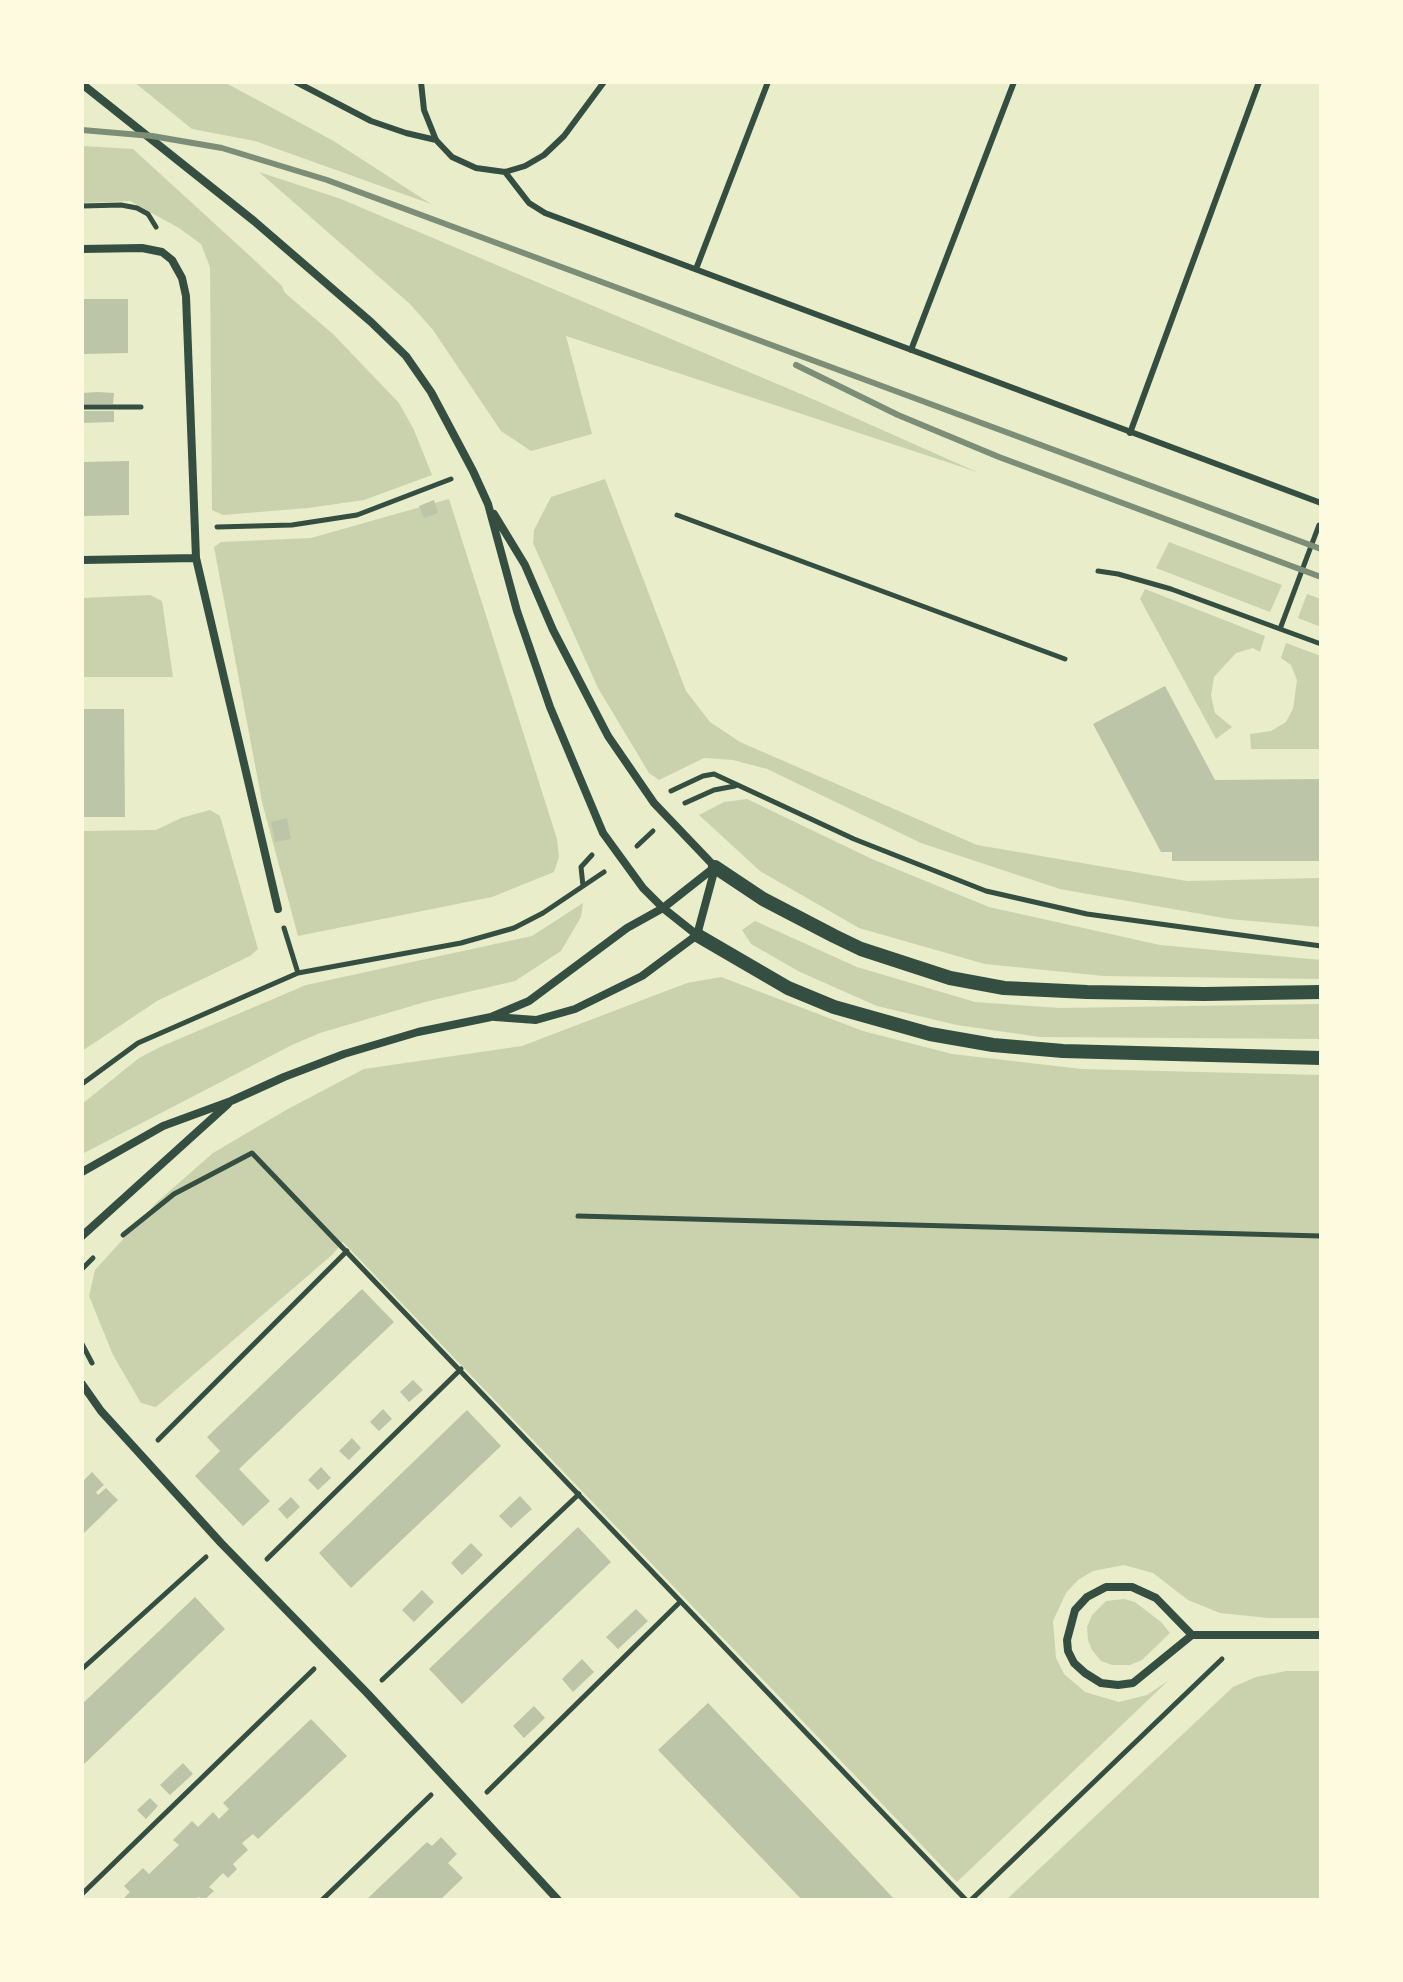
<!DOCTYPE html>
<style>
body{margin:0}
#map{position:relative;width:1403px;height:1982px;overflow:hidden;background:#e9edc9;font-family:Ubuntu,sans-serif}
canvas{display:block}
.frame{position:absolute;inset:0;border:84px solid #fefae0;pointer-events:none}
</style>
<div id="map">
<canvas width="1403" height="1982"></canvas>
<div class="frame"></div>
</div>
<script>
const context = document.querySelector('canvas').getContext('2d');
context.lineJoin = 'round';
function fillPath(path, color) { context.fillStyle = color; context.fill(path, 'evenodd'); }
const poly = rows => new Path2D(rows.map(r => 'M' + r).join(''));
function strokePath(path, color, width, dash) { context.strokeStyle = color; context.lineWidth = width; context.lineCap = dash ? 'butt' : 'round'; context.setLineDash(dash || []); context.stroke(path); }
const green = poly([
 [134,82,224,82,332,140,431,204,255,141,192,129],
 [82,146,133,149,250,256,282,286,285,293,333,334,399,403,414,430,432,475,364,500,308,508,223,515,212,510,210,267,201,244,179,228,130,201,82,203],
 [259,172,341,199,808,397,977,472,566,336,592,434,531,451,501,431,433,330,410,304],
 [605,479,686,691,710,722,740,742,977,845,1187,881,1321,878,1321,927,1229,919,1060,889,921,843,767,769,733,760,704,758,659,780,649,773,598,688,533,543,534,530,551,497],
 [449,499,557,839,559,857,554,872,492,897,298,936,262,802,214,547,221,542,311,538],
 [1169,542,1282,585,1270,612,1156,568],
 [1145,589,1265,636,1260,652,1253,648,1236,653,1214,677,1211,695,1215,713,1232,727,1216,739,1140,599],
 [1307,594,1321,599,1321,627,1298,618],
 [150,595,162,601,173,677,82,677,82,598],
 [1286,643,1321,656,1321,749,1251,749,1250,734,1271,731,1286,722,1293,709,1297,680,1291,665,1281,658],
 [747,799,872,859,989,907,1160,945,1321,960,1321,979,1104,976,985,964,859,928,760,871,699,815,724,802],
 [210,810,220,816,258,949,250,956,157,1001,82,1051,82,831,156,830,181,818],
 [583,903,581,917,561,951,515,981,425,1002,320,1033,292,1045,82,1154,82,1104,139,1058,160,1047,306,985,532,936],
 [755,921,857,967,975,1002,1060,1008,1321,1004,1321,1039,1040,1037,957,1025,877,1006,800,972,751,944,742,930],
 [721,977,863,1031,952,1054,1082,1069,1321,1075,1321,1618,1268,1618,1220,1613,1188,1600,1153,1573,1124,1565,1093,1571,1078,1580,1066,1593,1053,1621,1056,1658,1064,1674,1085,1692,1119,1702,1147,1695,1168,1681,957,1882,343,1242,333,1254,156,1407,141,1403,113,1355,89,1296,95,1270,156,1203,213,1153,286,1110,364,1069,522,1046,687,983],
 [1124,1599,1135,1602,1161,1622,1170,1633,1142,1660,1130,1665,1112,1665,1101,1661,1092,1650,1088,1640,1087,1627,1092,1615,1106,1601],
 [1286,1671,1321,1671,1321,1900,1006,1900,1233,1687,1256,1677]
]);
const building = poly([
 [82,299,128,299,128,353,82,354],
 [97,392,114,393,113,404,82,404,82,393],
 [82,411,114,411,114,422,82,423],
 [129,461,129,515,82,516,82,462],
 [434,500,438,513,424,518,419,506],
 [1165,686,1215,780,1321,779,1321,861,1172,861,1172,852,1161,852,1093,724],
 [82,709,124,709,125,817,82,817],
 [287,818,291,839,275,842,271,822],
 [362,1289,394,1322,239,1469,270,1501,243,1526,195,1476,220,1451,207,1437],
 [413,1380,423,1390,409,1402,400,1392],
 [383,1409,392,1419,379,1431,370,1422],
 [467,1410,501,1446,351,1588,319,1553],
 [352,1438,361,1448,349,1460,339,1451],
 [321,1467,331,1478,318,1490,308,1480],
 [92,1472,104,1485,96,1492,98,1495,106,1488,118,1500,82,1535,82,1478,84,1480],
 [520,1496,532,1509,511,1528,499,1516],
 [291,1497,300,1507,287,1519,278,1509],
 [578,1527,611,1562,462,1704,429,1669],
 [471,1543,483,1555,462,1575,451,1563],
 [422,1590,434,1602,414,1622,402,1610],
 [195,1597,225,1629,82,1766,82,1704],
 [636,1609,648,1621,618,1649,606,1637],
 [582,1659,594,1672,573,1692,562,1679],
 [708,1703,850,1852,895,1900,802,1900,658,1750],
 [534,1706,545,1718,524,1738,513,1726],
 [311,1719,347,1756,258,1839,253,1834,242,1843,248,1850,233,1864,237,1869,228,1878,223,1873,209,1887,214,1891,204,1900,199,1897,195,1900,122,1900,130,1892,124,1886,143,1868,149,1874,179,1845,173,1840,192,1821,198,1827,213,1812,219,1819,229,1809,223,1803],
 [183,1763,193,1774,170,1795,160,1785],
 [150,1798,158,1806,146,1819,137,1810],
 [441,1837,457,1854,448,1863,463,1878,440,1900,366,1900,427,1842,432,1846]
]);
const path = poly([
 [82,206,121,205,137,208,148,214,156,227],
 [82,407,141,407],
 [677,515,1065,659],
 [217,527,292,525,357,515,451,479],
 [1098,571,1118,574,1171,589,1321,644],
 [1280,629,1319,525],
 [671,791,703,776,714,774,854,839,986,891,1087,914,1321,946],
 [685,803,714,790,735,786],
 [637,846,653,831],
 [583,886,581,867,592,855],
 [284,928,298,973],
 [82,1084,138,1043,298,973,461,943,514,928,543,913,604,872],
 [578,1216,1321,1236],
 [123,1235,174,1194,252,1153,966,1900],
 [82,1269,93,1258],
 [82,1344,92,1363],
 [158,1440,347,1251],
 [267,1559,461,1369],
 [82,1669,206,1557],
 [382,1680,579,1494],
 [487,1792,680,1602],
 [82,1894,314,1669],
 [322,1900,431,1795],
 [971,1900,1222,1659]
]);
const service = poly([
 [296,82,371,121,406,133,436,140],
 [421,82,424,110,436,140,452,157,476,168,505,172,525,166,544,155,564,136,604,82],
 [505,172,529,203,545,213,1321,503],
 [696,269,768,82],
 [911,350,1014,82],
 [1130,433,1259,82]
]);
const minor = poly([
 [82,84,254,221,371,322,406,356,431,392,473,471,488,504,517,611,550,707,603,833,643,888,663,908,697,935],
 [82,249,142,248,162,252,172,260,182,278,186,296,196,558,278,909],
 [494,514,525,565,553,630,608,736,654,803,715,867],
 [82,560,196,558],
 [495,1017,536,1020,575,1009,642,976,697,935,715,868],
 [82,1172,163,1126,231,1101,284,1077,344,1054,418,1032,491,1017,529,1001,627,928,663,908,715,867],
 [82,1236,228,1104],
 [82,1384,101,1411,221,1543,368,1694,558,1900],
 [1192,1635,1156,1598,1132,1587,1106,1587,1087,1597,1075,1610,1067,1640,1068,1651,1074,1663,1085,1673,1101,1683,1118,1685,1133,1683,1192,1635,1321,1635]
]);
const tertiary = poly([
 [715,867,763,899,834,936,861,949,950,978,1004,988,1087,992,1204,994,1321,992],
 [697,935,788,988,834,1007,930,1034,993,1045,1063,1051,1321,1058]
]);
const rail = poly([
 [82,130,152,136,222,148,327,180,1321,549],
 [796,365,898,415,999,457,1321,577]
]);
fillPath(green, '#cad2ad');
fillPath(building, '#bcc5a7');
strokePath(path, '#344e41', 5);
strokePath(service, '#344e41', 6);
strokePath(minor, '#344e41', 8);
strokePath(tertiary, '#344e41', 14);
strokePath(rail, '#7c8e77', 6);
</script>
